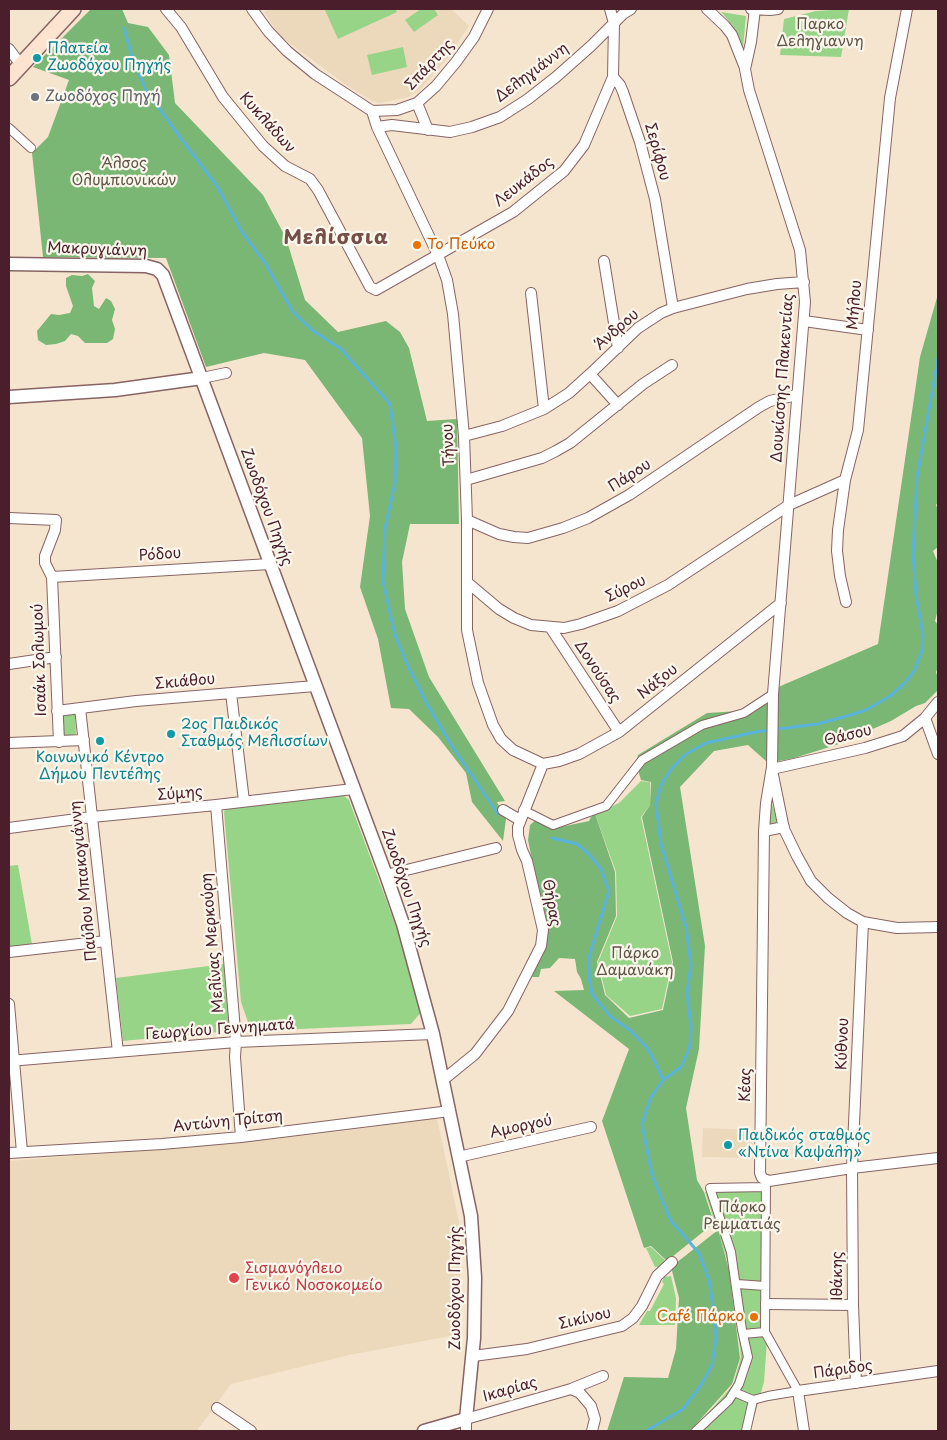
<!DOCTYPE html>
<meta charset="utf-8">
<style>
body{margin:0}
#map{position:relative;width:947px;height:1440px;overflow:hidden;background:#f6e5ce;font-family:"Playpen Sans",sans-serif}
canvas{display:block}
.frame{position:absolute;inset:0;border:10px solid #4a1f2b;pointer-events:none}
</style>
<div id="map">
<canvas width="947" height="1440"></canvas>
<div class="frame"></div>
</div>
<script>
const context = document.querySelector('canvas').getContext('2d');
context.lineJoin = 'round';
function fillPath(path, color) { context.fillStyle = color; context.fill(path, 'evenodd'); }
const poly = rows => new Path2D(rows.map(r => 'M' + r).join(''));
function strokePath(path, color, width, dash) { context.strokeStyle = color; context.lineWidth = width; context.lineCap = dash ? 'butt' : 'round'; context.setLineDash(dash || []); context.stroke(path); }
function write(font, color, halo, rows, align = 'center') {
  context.font = font + ' "Playpen Sans",sans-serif'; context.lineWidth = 4.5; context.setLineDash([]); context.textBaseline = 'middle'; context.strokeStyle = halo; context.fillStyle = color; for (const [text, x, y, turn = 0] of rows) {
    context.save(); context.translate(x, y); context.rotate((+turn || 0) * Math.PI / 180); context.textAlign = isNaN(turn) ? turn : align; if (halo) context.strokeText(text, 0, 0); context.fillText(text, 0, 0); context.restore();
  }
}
const built = poly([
 [270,9,451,9,469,26,446,60,419,91,408,97,380,103,374,102,346,85,280,36,264,12],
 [437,1118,459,1222,461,1334,349,1355,231,1384,197,1431,9,1431,9,1161,235,1143,336,1132],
 [703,1128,753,1130,753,1158,702,1157]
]);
const green = poly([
 [328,9,395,9,397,12,338,39,325,10],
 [421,9,434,9,438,15,414,32,405,20],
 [849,9,841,57,780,55,784,19,816,11],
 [721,12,746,16,743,48,733,26],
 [403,47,407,67,372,75,367,55],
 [75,713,76,737,64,737,63,714],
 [641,781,650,782,650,805,641,817,672,962,662,1009,630,1016,606,995,598,962,617,916,616,872,595,814,619,803],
 [343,795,349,800,397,929,423,1010,411,1024,256,1031,249,1025,241,1002,224,813,225,808],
 [772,804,778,822,770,825,770,805],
 [18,865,32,944,9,947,9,866],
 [224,964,230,1031,123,1041,116,978],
 [767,1190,770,1281,767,1341,764,1382,751,1428,750,1431,692,1431,733,1385,741,1357,730,1269,705,1192],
 [651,1247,666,1261,659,1267,655,1267,646,1248],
 [671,1276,676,1298,675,1325,639,1325,647,1311,650,1311,664,1284,662,1282,664,1277]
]);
const forest = poly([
 [91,9,122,9,128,23,148,27,169,55,175,103,263,195,286,238,305,300,338,332,386,321,400,332,409,348,427,421,457,419,459,524,410,524,402,562,405,609,429,677,505,801,497,802,506,819,503,841,472,802,466,773,438,737,409,709,391,708,378,639,360,587,370,516,362,438,305,360,264,353,206,367,166,258,43,257,32,153,48,137,69,80,33,67],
 [88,274,95,281,92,288,94,306,99,309,106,298,111,301,115,309,112,320,115,329,113,339,107,343,85,343,78,336,71,334,65,341,56,344,46,345,38,340,37,331,51,314,59,315,70,313,73,306,66,286,66,278,72,275,82,276],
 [938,294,938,502,936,505,938,510,938,547,933,551,938,563,938,609,935,621,938,625,938,668,936,672,938,678,938,690,925,703,916,706,891,721,836,745,794,758,774,762,776,688,878,644,920,357],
 [768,702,767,762,748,745,714,751,680,787,705,946,699,1049,686,1108,697,1180,704,1192,714,1223,667,1261,651,1246,644,1248,602,1121,629,1049,554,991,584,990,581,979,577,972,575,959,559,958,550,968,541,969,539,977,532,977,544,946,546,930,528,840,530,825,538,818,556,828,589,821,591,817,595,814,615,872,616,916,597,962,605,995,629,1018,663,1010,673,962,642,817,650,805,651,782,641,780,636,763,638,755,707,713,740,711,744,716,753,713],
 [718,1230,729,1270,740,1358,732,1384,690,1431,607,1431,624,1377,668,1378,676,1349,679,1298,671,1267]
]);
const stream = poly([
 [124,28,132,57,146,90,182,140,217,186,242,232,265,263,293,312,312,330,341,349,390,404,396,448,395,483,385,528,383,581,395,635,409,668,426,702,452,746,498,814],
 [552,838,577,844,589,854,601,869,609,891,589,957,589,977,592,994,610,1016,631,1031,648,1049,656,1064,663,1080],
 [646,1431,683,1409,701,1385,712,1365,716,1338,714,1313,709,1280,699,1253,671,1221,663,1202,652,1175,642,1124,651,1097,663,1080,681,1067,690,1047,691,1026,687,993,691,965,686,927,661,844,656,804,661,785,672,768,686,754,706,743,755,732,817,724,847,716,866,710,890,696,904,684,914,671,922,651,923,635,916,595,913,554,917,477,938,359]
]);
const pedestrian = poly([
 [9,128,31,148],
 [523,810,553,825,606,806,642,760,702,725,744,713,773,694],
 [737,1284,765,1286],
 [743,1334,765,1332],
 [734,1392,753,1400],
 [753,1400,768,1396,798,1391,765,1332,766,1183],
 [696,1431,729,1400,739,1384,748,1357,742,1330,731,1252,710,1188,766,1187],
 [746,1431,753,1400]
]);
const minor = poly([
 [166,9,181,27,223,97,263,146,285,166,310,179,318,190,370,287,376,290,513,212,564,171,584,145,613,77],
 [252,9,268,31,287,51,315,74,372,111],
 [610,9,614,23,613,77,620,85,623,92,640,142,655,199,673,308],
 [707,9,725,26,732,35,745,68],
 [751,9,770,10,778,9],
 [755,9,751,42,745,69,749,90,800,250,805,302,773,694,772,767,766,803,764,831,760,1173,762,1178,769,1181,852,1168,938,1158],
 [9,49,21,65],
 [417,103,428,130],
 [372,111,377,127,438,255,447,280,453,314,464,436,467,520,467,630,478,683,493,725,501,739,513,750,543,764],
 [372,111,397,110,417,103,436,86,456,62,474,37,488,9],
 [377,127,392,125,450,132,472,127,500,117,528,99,556,77,591,46,623,14,631,9],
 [604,261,618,348],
 [531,293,544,409],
 [804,321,868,330],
 [590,374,618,405],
 [202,378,226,373],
 [464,436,502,426,544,409,555,402,569,393,590,374,638,328,661,313,673,308,747,289,777,284,804,282],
 [466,480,542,458,556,451,570,443,643,384,672,365],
 [9,518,56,520,55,530,45,556,45,563,52,577,59,742],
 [467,520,499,534,514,537,528,538,563,528,588,518,629,495,759,407,770,401,797,395],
 [52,577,270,564],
 [467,582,499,609,514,618,531,625,564,628,581,624,618,611,668,585,789,505,845,480],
 [846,602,840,576,837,551,838,530,845,480,858,430,890,98,907,9],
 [550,627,619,732],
 [9,664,56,657],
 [231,693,244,801],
 [80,708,118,1052],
 [57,711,136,701,315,686],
 [925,718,938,754],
 [9,743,84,740],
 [543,764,559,761,579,754,619,732,781,603],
 [772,769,865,748,903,736,925,718,938,702],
 [773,775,784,829,797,856,811,881,828,898,847,913,863,922,897,928,938,927],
 [216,805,236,1042,235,1057,241,1137],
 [503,810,520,820],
 [9,828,92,817,216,805,353,789],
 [764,831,784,827],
 [386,875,496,848],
 [9,952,106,941],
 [9,1004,22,1152],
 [9,1061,236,1042,433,1034],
 [443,1080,475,1054,508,1011,541,946,543,930,527,861,522,850,518,835,518,827,543,764],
 [9,1153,162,1144,241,1137,450,1111],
 [458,1157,591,1127],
 [766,1304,853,1305],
 [473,1356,527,1349,622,1326,633,1318,642,1306,657,1276,672,1262],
 [856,1383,853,1305,852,1168,863,922],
 [571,1389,580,1393,591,1406,595,1419,592,1431],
 [217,1408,251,1431],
 [466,1431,466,1419,571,1389,603,1376],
 [804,1431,798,1391,938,1371]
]);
const tertiary = poly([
 [9,264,146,266,157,269,163,275,386,875,403,924,433,1034,471,1216,475,1278,474,1338,466,1419,424,1431],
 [9,397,115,390,202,378]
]);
const secondary = poly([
 [9,78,73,9]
]);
const markers = [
 [37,58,5,"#0f9aa8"],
 [35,97,5,"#6b7280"],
 [417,245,5,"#e8710a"],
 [171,734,5,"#0f9aa8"],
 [100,741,5,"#0f9aa8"],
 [728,1145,5,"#0f9aa8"],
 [234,1278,6,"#e0444e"],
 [754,1317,5,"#e8710a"]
];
const parkNames = [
 ["Παρκο",820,25],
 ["Δεληγιαννη",820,42],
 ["Άλσος",124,164],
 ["Ολυμπιονικών",124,181],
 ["Πάρκο",635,954],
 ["Δαμανάκη",635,971],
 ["Πάρκο",742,1208],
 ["Ρεμματιάς",742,1225]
];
const cultureNames = [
 ["Πλατεία",47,49],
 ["Ζωοδόχου Πηγής",47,66],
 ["2ος Παιδικός",181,725],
 ["Σταθμός Μελισσίων",181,742],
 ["Κοινωνικό Κέντρο",100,758,"center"],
 ["Δήμου Πεντέλης",100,775,"center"],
 ["Παιδικός σταθμός",738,1136],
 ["«Ντίνα Καψάλη»",738,1153]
];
const streetNames = [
 ["Σπάρτης",430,65,-47],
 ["Δεληγιάννη",532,73,-37],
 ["Κυκλάδων",267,123,48],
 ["Σερίφου",657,152,74],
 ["Λευκάδος",524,182,-38],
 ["Μακρυγιάννη",97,250,2],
 ["Μήλου",855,305,-85],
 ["Άνδρου",617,330,-41],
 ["Δουκίσσης Πλακεντίας",783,378,-86],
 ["Τήνου",449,445,-93],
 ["Πάρου",630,476,-33],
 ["Ζωοδόχου Πηγής",266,507,70],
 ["Ρόδου",160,555,-4],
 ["Σύρου",626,589,-26],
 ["Ισαάκ Σολωμού",40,660,-92],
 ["Δονούσας",597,672,57],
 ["Σκιάθου",185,682,-5],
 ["Νάξου",658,682,-39],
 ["Θάσου",848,736,-14],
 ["Σύμης",180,794,-5],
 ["Παύλου Μπακογιάννη",84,881,-96],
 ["Ζωοδόχου Πηγής",406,888,71],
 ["Θήρας",551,903,80],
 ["Μελίνας Μερκούρη",213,943,-95],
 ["Γεωργίου Γεννηματά",220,1030,-4],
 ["Κύθνου",843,1044,-88],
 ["Κέας",746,1085,-89],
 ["Αντώνη Τρίτση",228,1122,-6],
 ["Αμοργού",521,1127,-12],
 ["Ιθάκης",838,1276,-90],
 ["Ζωοδόχου Πηγής",456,1288,-90],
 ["Σικίνου",585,1319,-13],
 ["Πάριδος",843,1370,-8],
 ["Ικαρίας",510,1390,-16]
];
const worshipNames = [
 ["Ζωοδόχος Πηγή",45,97]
];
const foodNames = [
 ["Το Πεύκο",427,245],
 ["Café Πάρκο",744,1317,"right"]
];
const healthNames = [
 ["Σισμανόγλειο",245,1269],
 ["Γενικό Νοσοκομείο",245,1286]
];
const districtNames = [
 ["Μελίσσια",336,238]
];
fillPath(built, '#ecd8ba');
fillPath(green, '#98d488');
fillPath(forest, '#7ab674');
strokePath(stream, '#5cb3d9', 3);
strokePath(pedestrian, '#866464', 10);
strokePath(minor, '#866464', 12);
strokePath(tertiary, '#866464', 15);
strokePath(secondary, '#866464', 18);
strokePath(pedestrian, '#fff', 8);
strokePath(minor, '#fff', 10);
strokePath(tertiary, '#fff', 12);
strokePath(secondary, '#fde4d1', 15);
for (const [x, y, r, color] of markers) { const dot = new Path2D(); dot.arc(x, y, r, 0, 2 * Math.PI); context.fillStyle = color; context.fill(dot); strokePath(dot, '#fbf7ec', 2); }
write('15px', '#615547', '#fbf7ec', parkNames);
write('15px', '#0d838f', '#fbf7ec', cultureNames, 'left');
write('15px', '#4a1f2b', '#fbf7ec', streetNames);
write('15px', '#5b616d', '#fbf7ec', worshipNames, 'left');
write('15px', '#c56008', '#fbf7ec', foodNames, 'left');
write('15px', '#be3a42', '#fbf7ec', healthNames, 'left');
context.letterSpacing = '1px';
write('bold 20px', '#754e47', '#fbf7ec', districtNames);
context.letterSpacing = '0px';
</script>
